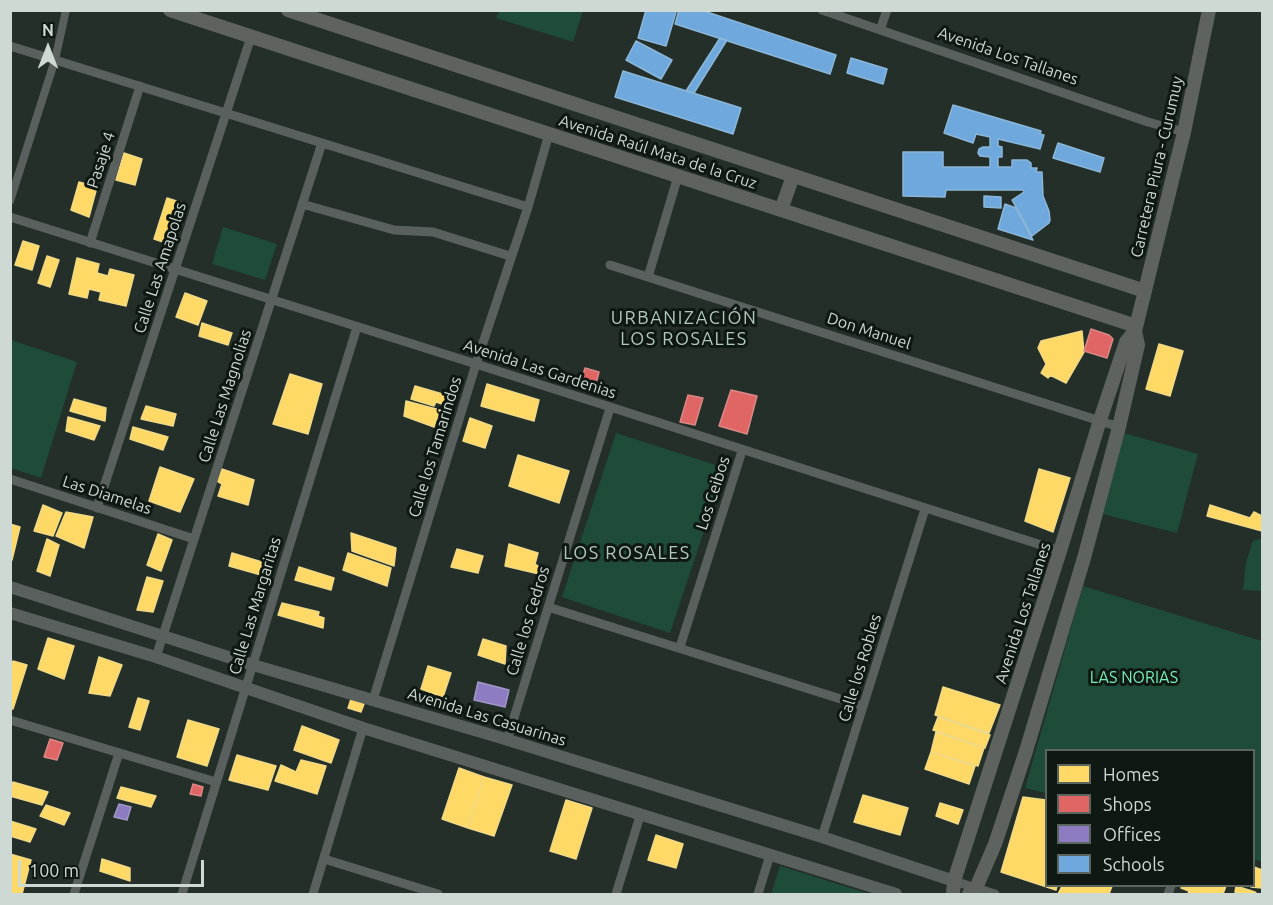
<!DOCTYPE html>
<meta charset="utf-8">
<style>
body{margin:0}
#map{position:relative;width:1273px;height:905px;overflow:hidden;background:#242f29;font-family:Ubuntu,sans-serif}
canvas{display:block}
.frame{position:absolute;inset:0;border:12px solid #cdd9d2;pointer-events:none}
.legend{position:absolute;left:1045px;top:749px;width:210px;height:138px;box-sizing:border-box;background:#0f1813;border:2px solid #5b655f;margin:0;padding:8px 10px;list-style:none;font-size:18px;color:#cdd9d2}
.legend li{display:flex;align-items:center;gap:12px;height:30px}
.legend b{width:30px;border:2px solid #5b655f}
.north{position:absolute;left:18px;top:18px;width:60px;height:60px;-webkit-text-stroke:4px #0f1813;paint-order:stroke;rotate:0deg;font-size:16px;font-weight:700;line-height:24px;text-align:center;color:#cdd9d2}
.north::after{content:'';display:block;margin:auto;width:21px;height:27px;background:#cdd9d2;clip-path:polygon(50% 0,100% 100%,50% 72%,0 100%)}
.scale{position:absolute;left:18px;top:860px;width:186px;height:27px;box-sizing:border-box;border:3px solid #cdd9d2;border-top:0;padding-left:8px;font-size:18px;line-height:21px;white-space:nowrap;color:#cdd9d2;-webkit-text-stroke:4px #0f1813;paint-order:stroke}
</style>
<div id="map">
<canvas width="1273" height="905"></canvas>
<div class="frame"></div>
<ul class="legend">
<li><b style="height:16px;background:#ffd966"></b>Homes</li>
<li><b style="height:16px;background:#e06666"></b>Shops</li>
<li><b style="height:16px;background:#8e7cc3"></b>Offices</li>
<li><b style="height:16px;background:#6fa8dc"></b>Schools</li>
</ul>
<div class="north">N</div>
<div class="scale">100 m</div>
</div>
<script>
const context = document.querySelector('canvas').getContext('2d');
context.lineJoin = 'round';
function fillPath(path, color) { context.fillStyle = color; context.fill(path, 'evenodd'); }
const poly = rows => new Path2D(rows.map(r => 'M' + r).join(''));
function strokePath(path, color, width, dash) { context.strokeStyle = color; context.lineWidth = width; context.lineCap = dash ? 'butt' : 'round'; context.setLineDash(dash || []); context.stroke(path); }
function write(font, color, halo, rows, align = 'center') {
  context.font = font + ' Ubuntu,sans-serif'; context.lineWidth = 6; context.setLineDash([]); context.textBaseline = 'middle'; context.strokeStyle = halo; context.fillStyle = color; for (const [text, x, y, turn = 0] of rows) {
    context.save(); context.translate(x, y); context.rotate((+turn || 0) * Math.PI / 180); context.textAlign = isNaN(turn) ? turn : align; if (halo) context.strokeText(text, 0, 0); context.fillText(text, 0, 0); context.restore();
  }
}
const green = poly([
 [499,11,499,10,583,11,573,42,496,18],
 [223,227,277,244,265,280,212,264],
 [11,340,77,362,41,478,11,468],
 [616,433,725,468,670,633,562,597],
 [1124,433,1198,454,1177,533,1103,514],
 [1262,538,1262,591,1243,590,1246,562,1253,541],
 [1083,586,1262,641,1262,862,1254,859,1254,750,1046,750,1046,793,1025,788],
 [780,866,870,894,771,894]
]);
const homes = poly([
 [124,153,142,159,135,185,116,180,124,153],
 [79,182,97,187,89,217,71,210,79,182],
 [167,198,186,204,172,245,154,239,167,198],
 [23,241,39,246,32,270,15,265,23,241],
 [47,256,59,260,50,287,38,283,47,256],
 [77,258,99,264,97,273,108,276,110,269,134,275,126,306,99,300,101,292,89,289,87,298,69,294,77,258],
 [185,293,207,301,198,325,176,317,185,293],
 [202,323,232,333,228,345,199,336,202,323],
 [1082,331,1084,352,1066,383,1050,375,1048,378,1041,373,1046,364,1038,348,1041,341,1082,331],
 [1159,344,1183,351,1170,396,1146,389,1159,344],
 [290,374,322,384,308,434,273,424,290,374],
 [487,384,539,400,534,421,481,406,487,384],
 [415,386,446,395,445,405,436,402,434,406,411,399,415,386],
 [74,399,106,408,105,421,70,411,74,399],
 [406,401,440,410,434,427,404,416,406,401],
 [146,406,176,414,173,426,141,419,146,406],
 [68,417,100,426,94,440,66,431,68,417],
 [470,418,492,426,485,448,463,441,470,418],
 [133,427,168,437,163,450,130,439,133,427],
 [518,455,569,471,559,503,509,486,518,455],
 [160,467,194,479,180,512,149,501,160,467],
 [222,469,254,480,248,505,218,496,222,484,217,481,222,469],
 [1039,469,1070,478,1053,532,1025,521,1039,469],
 [43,505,62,513,53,536,34,531,43,505],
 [1210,505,1250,518,1254,512,1262,516,1262,531,1207,516,1210,505],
 [66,512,93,517,84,548,56,536,66,512],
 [10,524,20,527,12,560,10,559,10,524],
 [351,533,396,548,394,566,352,551,351,533],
 [158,534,172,540,161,571,147,565,158,534],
 [47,539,59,545,50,576,37,571,47,539],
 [509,544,538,553,535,564,541,568,539,574,505,566,509,544],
 [457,549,483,556,478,573,451,567,457,549],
 [232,553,262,562,261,575,229,566,232,553],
 [348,553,391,568,387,586,343,570,348,553],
 [299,567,334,578,331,590,295,580,299,567],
 [147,577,163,581,153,612,137,610,147,577],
 [282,603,319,612,318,616,324,618,323,628,278,615,282,603],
 [48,638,74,646,64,679,38,669,48,638],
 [483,639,506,646,505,664,478,655,483,639],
 [99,657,122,665,110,696,89,693,99,657],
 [13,661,27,665,13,709,10,708,10,670,13,661],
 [428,666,451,673,443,697,421,689,428,666],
 [943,687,1000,705,989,733,935,715,943,687],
 [138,698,149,701,140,730,129,727,138,698],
 [351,699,364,704,361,712,348,708,351,699],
 [938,717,990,735,985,748,933,730,938,717],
 [188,720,219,729,207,766,177,757,188,720],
 [302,726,339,740,331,763,294,750,302,726],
 [936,732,984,748,978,766,931,752,936,732],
 [931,752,975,766,969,784,925,769,931,752],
 [237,755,276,766,268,790,229,780,237,755],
 [301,760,326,766,317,794,275,781,281,765,296,772,301,760],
 [459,768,484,777,468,828,442,819,459,768],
 [484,777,512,785,494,836,468,828,484,777],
 [13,782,48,792,42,805,10,796,13,782],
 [121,787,156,796,151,807,117,798,121,787],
 [863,795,908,808,900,835,854,822,863,795],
 [1023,797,1046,800,1046,886,1057,886,1056,890,1001,872,1023,797],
 [566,800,592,808,576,859,550,851,566,800],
 [940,803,963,810,958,824,936,816,940,803],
 [46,805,70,813,64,825,40,816,46,805],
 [10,821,36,829,30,842,10,836,10,821],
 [656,835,683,844,676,868,648,860,656,835],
 [10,854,31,860,22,894,10,893,10,854],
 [102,859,130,868,130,881,100,871,102,859],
 [1254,867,1262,870,1262,888,1251,887,1254,886,1254,867],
 [1062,886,1112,886,1109,894,1058,894,1062,886],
 [1182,886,1226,886,1223,894,1188,894,1189,891,1181,888,1182,886],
 [1236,886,1255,892,1257,894,1239,894,1235,892,1236,886]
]);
const shops = poly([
 [1091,329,1109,335,1113,339,1107,358,1084,351,1091,329],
 [585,368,599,372,594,392,579,388,585,368],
 [731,390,757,396,747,434,719,426,731,390],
 [688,395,703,398,695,425,680,422,688,395],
 [50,739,63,743,57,760,44,757,50,739],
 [193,784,203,787,201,796,190,794,193,784]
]);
const offices = poly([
 [478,682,509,690,505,707,474,700,478,682],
 [119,804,131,807,127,820,114,817,119,804]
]);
const schools = poly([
 [646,10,670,10,676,12,666,46,638,38,646,10],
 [679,10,701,10,836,55,830,74,675,24,679,10],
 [720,38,727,40,694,93,686,91,720,38],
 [636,41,672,60,661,79,626,60,636,41],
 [851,58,887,69,883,84,847,73,851,58],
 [623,71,741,108,733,134,615,97,623,71],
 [953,105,1041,131,1040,134,1044,135,1040,149,998,139,998,146,1002,147,1002,157,998,157,998,167,1012,167,1012,160,1027,160,1031,163,1031,168,1037,168,1036,172,1042,172,1043,196,1049,211,1050,220,1049,223,1032,236,1012,200,1024,192,1023,190,946,190,945,197,903,196,903,152,943,152,943,167,990,167,990,157,980,156,978,153,979,149,983,147,990,147,990,137,976,134,973,143,944,133,953,105],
 [1058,143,1104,158,1100,172,1053,158,1058,143],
 [984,196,1001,197,1001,208,984,207,984,196],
 [1005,204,1016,208,1033,240,998,229,1005,204]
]);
const pedestrian = poly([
 [10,201,55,60,66,10]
]);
const minor = poly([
 [822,10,1148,122,1184,132],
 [880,30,887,10],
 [10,46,528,207],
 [302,204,394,230,433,232,510,256],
 [10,217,476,364,1060,551],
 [90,243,140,86],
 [610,265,1119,427],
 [648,277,678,176],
 [10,479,194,539],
 [97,508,251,37],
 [548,607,863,706],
 [680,647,742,451],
 [156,657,322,143],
 [373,700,476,364,528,207,549,134],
 [10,720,216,782],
 [507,740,610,408],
 [822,837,925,509],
 [324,859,438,894],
 [954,881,995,894],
 [74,894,119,753],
 [182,894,357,327],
 [313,894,363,728],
 [616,894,640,816],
 [758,894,770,855],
 [1168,894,1171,886]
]);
const tertiary = poly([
 [10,587,253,665,495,736,822,837,954,881],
 [10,613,156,657,363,728,896,894]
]);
const secondary = poly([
 [170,10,1136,326],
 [288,10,1145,291],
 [781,210,793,176],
 [953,894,954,881,1060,551,1100,420,1126,342,1135,331],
 [969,894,976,888,995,844,1026,751,1084,558,1119,427,1138,345,1135,331,1184,132,1209,10]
]);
const streetNames = [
 ["Avenida Los Tallanes",1008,56,19],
 ["Avenida Raúl Mata de la Cruz",658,152,18],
 ["Pasaje 4",101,160,-72],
 ["Carretera Piura - Curumuy",1157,167,-77],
 ["Calle Las Amapolas",160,268,-72],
 ["Don Manuel",869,331,18],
 ["Avenida Las Gardenias",540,369,18],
 ["Calle Las Magnolias",225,396,-72],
 ["Calle los Tamarindos",435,447,-73],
 ["Los Ceibos",713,493,-72],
 ["Las Diamelas",107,495,18],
 ["Calle Las Margaritas",255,606,-73],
 ["Avenida Los Tallanes",1023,613,-72],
 ["Calle los Cedros",528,621,-73],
 ["Calle los Robles",860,668,-73],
 ["Avenida Las Casuarinas",487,717,17]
];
const parkNames = [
 ["LAS NORIAS",1134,678]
];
const neighbourhoodNames = [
 ["URBANIZACIÓN",684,318],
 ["LOS ROSALES",684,339],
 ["LOS ROSALES",627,553]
];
fillPath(green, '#1e4c38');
fillPath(homes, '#ffd966');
strokePath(homes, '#f0d986', 1.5);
fillPath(shops, '#e06666');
strokePath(shops, '#da8886', 1.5);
fillPath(offices, '#8e7cc3');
strokePath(offices, '#a198c8', 1.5);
fillPath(schools, '#6fa8dc');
strokePath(schools, '#8bb7d9', 1.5);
strokePath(pedestrian, '#5a605d', 8);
strokePath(minor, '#5a605d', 9);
strokePath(tertiary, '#5a605d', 12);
strokePath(secondary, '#5e6360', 14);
write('16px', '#cdd9d2', '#0f1813', streetNames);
write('16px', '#79efb7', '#0f1813', parkNames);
context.letterSpacing = '1.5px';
write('18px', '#b1c9bc', '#0f1813', neighbourhoodNames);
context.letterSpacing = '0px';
</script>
